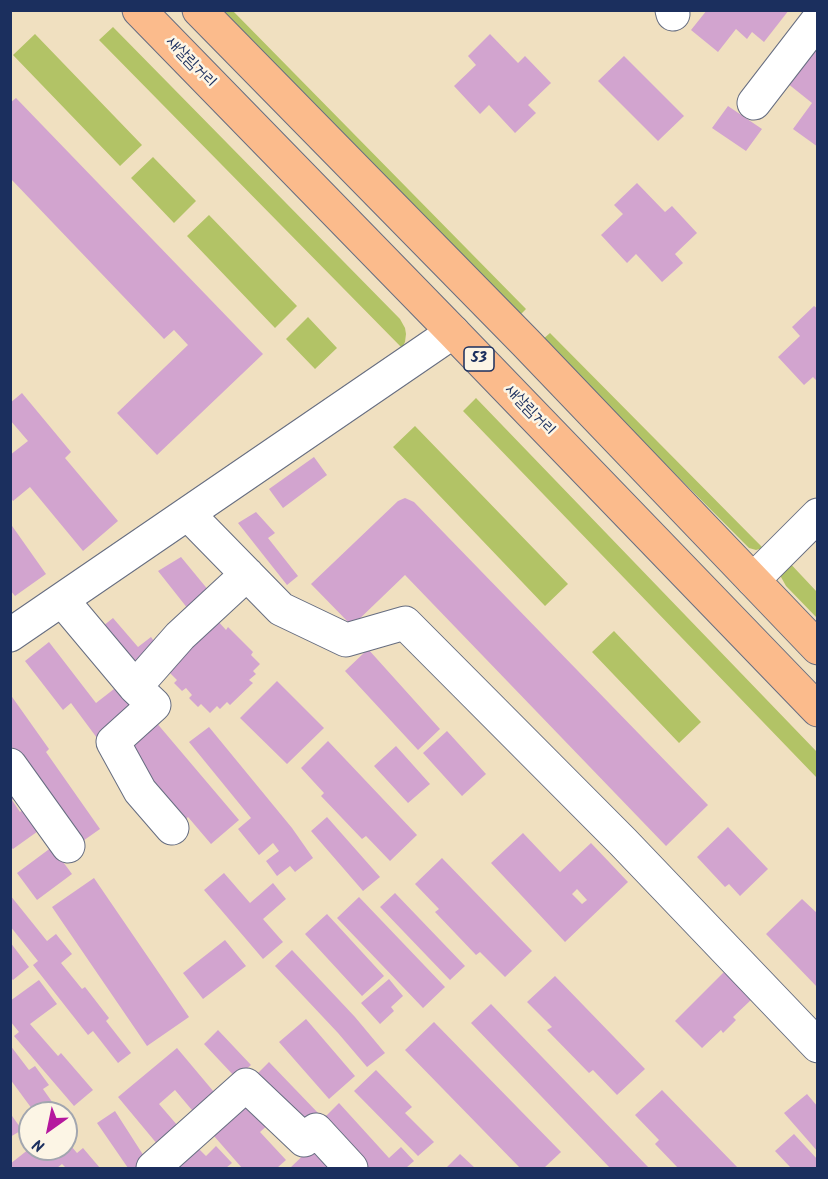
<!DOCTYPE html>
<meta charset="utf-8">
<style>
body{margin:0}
#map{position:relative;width:828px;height:1179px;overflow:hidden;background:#f0e0c0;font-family:Kalam,sans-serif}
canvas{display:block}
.frame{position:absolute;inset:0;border:12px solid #1b2f5e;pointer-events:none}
.north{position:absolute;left:18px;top:1101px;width:60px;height:60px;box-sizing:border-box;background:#fcf5e5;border:2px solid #a2a6af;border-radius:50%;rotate:213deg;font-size:16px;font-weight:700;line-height:24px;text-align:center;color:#1b2f5e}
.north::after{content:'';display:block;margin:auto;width:21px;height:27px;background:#b5179e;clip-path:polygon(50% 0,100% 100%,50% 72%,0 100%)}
</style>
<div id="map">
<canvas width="828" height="1179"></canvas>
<div class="frame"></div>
<div class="north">N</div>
</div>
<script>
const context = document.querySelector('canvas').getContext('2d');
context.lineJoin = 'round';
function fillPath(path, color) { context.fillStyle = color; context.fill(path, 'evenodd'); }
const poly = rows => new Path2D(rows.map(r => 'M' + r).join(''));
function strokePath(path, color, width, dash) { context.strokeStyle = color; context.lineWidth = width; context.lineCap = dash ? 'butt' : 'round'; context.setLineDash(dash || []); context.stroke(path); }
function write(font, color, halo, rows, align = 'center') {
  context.font = font + ' Kalam,"Poor Story",sans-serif'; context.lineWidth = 5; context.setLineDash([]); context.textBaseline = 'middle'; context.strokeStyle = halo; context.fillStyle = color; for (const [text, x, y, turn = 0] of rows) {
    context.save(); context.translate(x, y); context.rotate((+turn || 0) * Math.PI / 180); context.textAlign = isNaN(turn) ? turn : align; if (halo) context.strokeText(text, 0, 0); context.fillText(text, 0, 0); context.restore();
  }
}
const green = poly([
 [218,11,233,11,526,309,519,316],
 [113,27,400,319,405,328,406,334,405,342,402,348,99,40],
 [35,34,142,145,120,166,13,55],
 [153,157,196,201,174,223,131,178],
 [209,215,297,306,275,328,187,236],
 [308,317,337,348,315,369,286,339],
 [550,333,763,548,756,550,749,548,542,340],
 [476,398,817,752,817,778,463,411],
 [415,426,568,584,545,606,393,447],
 [786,559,817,592,817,618,786,586,781,577,779,572],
 [614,631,701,722,679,743,592,652]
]);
const building = poly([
 [707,10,789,10,764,42,752,32,747,39,736,29,718,52,691,30],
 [490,34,518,63,525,56,551,83,528,105,536,113,515,133,489,105,480,114,454,86,476,65,468,56],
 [818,43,818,147,793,129,812,103,787,83],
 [624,56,684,116,658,141,598,81],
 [16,98,263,354,157,455,117,413,188,345,174,330,164,339,10,178,10,103],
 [728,106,762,129,746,151,712,128],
 [637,183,665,212,672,206,697,233,675,254,683,263,662,282,636,254,627,263,601,235,623,214,614,205],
 [814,306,818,309,818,382,813,377,804,385,778,357,800,336,792,327],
 [22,393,71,452,65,458,118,521,83,551,30,487,13,501,10,497,10,455,28,441,10,420,10,403],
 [314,457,327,475,283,508,269,489],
 [405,498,414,502,708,805,666,846,405,575,352,626,311,584,398,501],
 [256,512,275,533,268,538,298,576,287,585,238,523],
 [10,523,46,574,15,596,10,590],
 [181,557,214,597,192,614,158,571],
 [113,618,138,647,151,637,159,648,130,671,98,630],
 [217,620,226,630,228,627,253,652,251,655,260,664,253,671,256,674,249,680,253,683,230,705,227,702,220,709,217,706,210,713,201,704,198,707,189,698,192,695,186,688,182,691,174,683,177,680,167,670],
 [49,642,96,703,123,682,141,705,97,738,71,703,63,710,25,661],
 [368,649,440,729,418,750,345,671],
 [277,681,324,728,287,764,240,718],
 [10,694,49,749,46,752,100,829,80,843,10,744],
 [155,721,239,820,211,844,188,817,184,821,145,776,149,772,126,746],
 [209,727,292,828,313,858,295,872,290,866,277,876,266,861,279,851,273,843,259,855,238,829,251,818,189,742],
 [447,731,486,774,462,796,423,753],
 [328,741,417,835,390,861,366,836,362,839,321,796,324,793,301,768],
 [396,746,430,784,408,803,374,766],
 [10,780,20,794,12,800,20,812,26,808,41,829,13,849,10,846],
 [327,817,380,877,363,891,311,831],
 [728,827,768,869,740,896,729,884,725,887,697,857],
 [523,833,560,872,591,843,628,882,565,942,491,863],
 [577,889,587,900,582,904,572,894],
 [52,847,72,874,37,900,17,873],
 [442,858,532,951,505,977,480,952,476,955,435,912,439,909,415,884],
 [224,873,250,903,273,883,286,899,263,919,283,942,263,959,204,890],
 [94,878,189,1017,147,1046,52,907],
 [395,893,465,966,450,980,380,907],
 [10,895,47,941,56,934,72,954,61,963,82,989,85,987,109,1018,106,1021,131,1053,118,1063,93,1031,88,1035,33,965,38,961,10,926],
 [359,897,445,987,423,1008,337,918],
 [802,899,818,914,818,988,766,934],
 [327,914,384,976,362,996,305,934],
 [225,940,246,966,203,999,183,973],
 [10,942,29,967,13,980,10,977],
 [292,950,355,1017,385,1053,367,1067,338,1033,275,966],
 [724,972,752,999,733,1017,736,1020,723,1033,721,1030,702,1048,675,1021],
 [555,976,645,1069,617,1095,593,1070,589,1073,547,1030,552,1027,527,1002],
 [389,979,403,996,391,1007,394,1011,380,1024,361,1003],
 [39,980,57,1004,30,1024,58,1056,61,1053,93,1090,74,1106,14,1036,19,1032,10,1021,10,1001],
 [491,1004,649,1168,610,1168,471,1023],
 [306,1019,355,1076,329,1099,279,1042],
 [434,1022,561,1152,544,1168,520,1168,405,1050],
 [218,1030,251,1065,236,1078,204,1044],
 [10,1045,29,1070,35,1066,49,1085,43,1089,60,1113,35,1113,10,1079],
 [177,1048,219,1098,197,1116,175,1090,159,1104,184,1133,163,1151,118,1097],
 [269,1062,319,1114,305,1128,255,1076],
 [376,1070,412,1107,405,1113,434,1142,418,1156,354,1091],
 [662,1090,738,1168,678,1168,655,1144,659,1140,635,1115],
 [245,1094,270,1123,260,1132,286,1160,277,1168,242,1168,207,1128],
 [807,1094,818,1107,818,1152,784,1113],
 [339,1103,389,1158,401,1147,414,1161,406,1168,365,1168,321,1121],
 [115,1111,149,1164,142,1168,128,1168,97,1123],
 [10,1113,22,1130,10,1137],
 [794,1134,818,1160,818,1168,791,1168,775,1151],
 [66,1140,77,1153,83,1148,100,1168,66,1168,62,1164,57,1168,10,1168,10,1164,29,1149,66,1149],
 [192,1142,206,1156,216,1146,232,1163,226,1168,164,1168],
 [314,1145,337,1168,290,1168],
 [460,1154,475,1168,446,1168]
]);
const minor = poly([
 [672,10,673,14],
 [754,103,818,20],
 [188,514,281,609,346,640,405,623,623,842,818,1046],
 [753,580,818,515],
 [62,600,135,687],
 [10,635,453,332],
 [10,765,68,846],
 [172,828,140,791,113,742,154,705,135,687,180,636,247,574],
 [153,1168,246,1085,304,1140,316,1130,351,1168]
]);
const major = poly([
 [139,10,453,332,818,710],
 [199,10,526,343,818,648]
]);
const shields = [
 [479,359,30]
];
const shieldNames = [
 ["53",479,359]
];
const streetNames = [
 ["새살림거리",190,63,46],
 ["새살림거리",529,411,46]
];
fillPath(green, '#b2c366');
fillPath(building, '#d2a4cf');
strokePath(minor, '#666d80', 35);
strokePath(major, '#666d80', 35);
strokePath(minor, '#fff', 33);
strokePath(major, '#fbbb8c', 33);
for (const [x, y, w] of shields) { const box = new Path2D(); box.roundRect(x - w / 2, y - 12, w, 24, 4.5); context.fillStyle = '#fcf5e5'; context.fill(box); strokePath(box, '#1b2f5e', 1.5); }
write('bold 15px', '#1b2f5e', null, shieldNames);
write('16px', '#1b2f5e', '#fcf5e5', streetNames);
</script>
